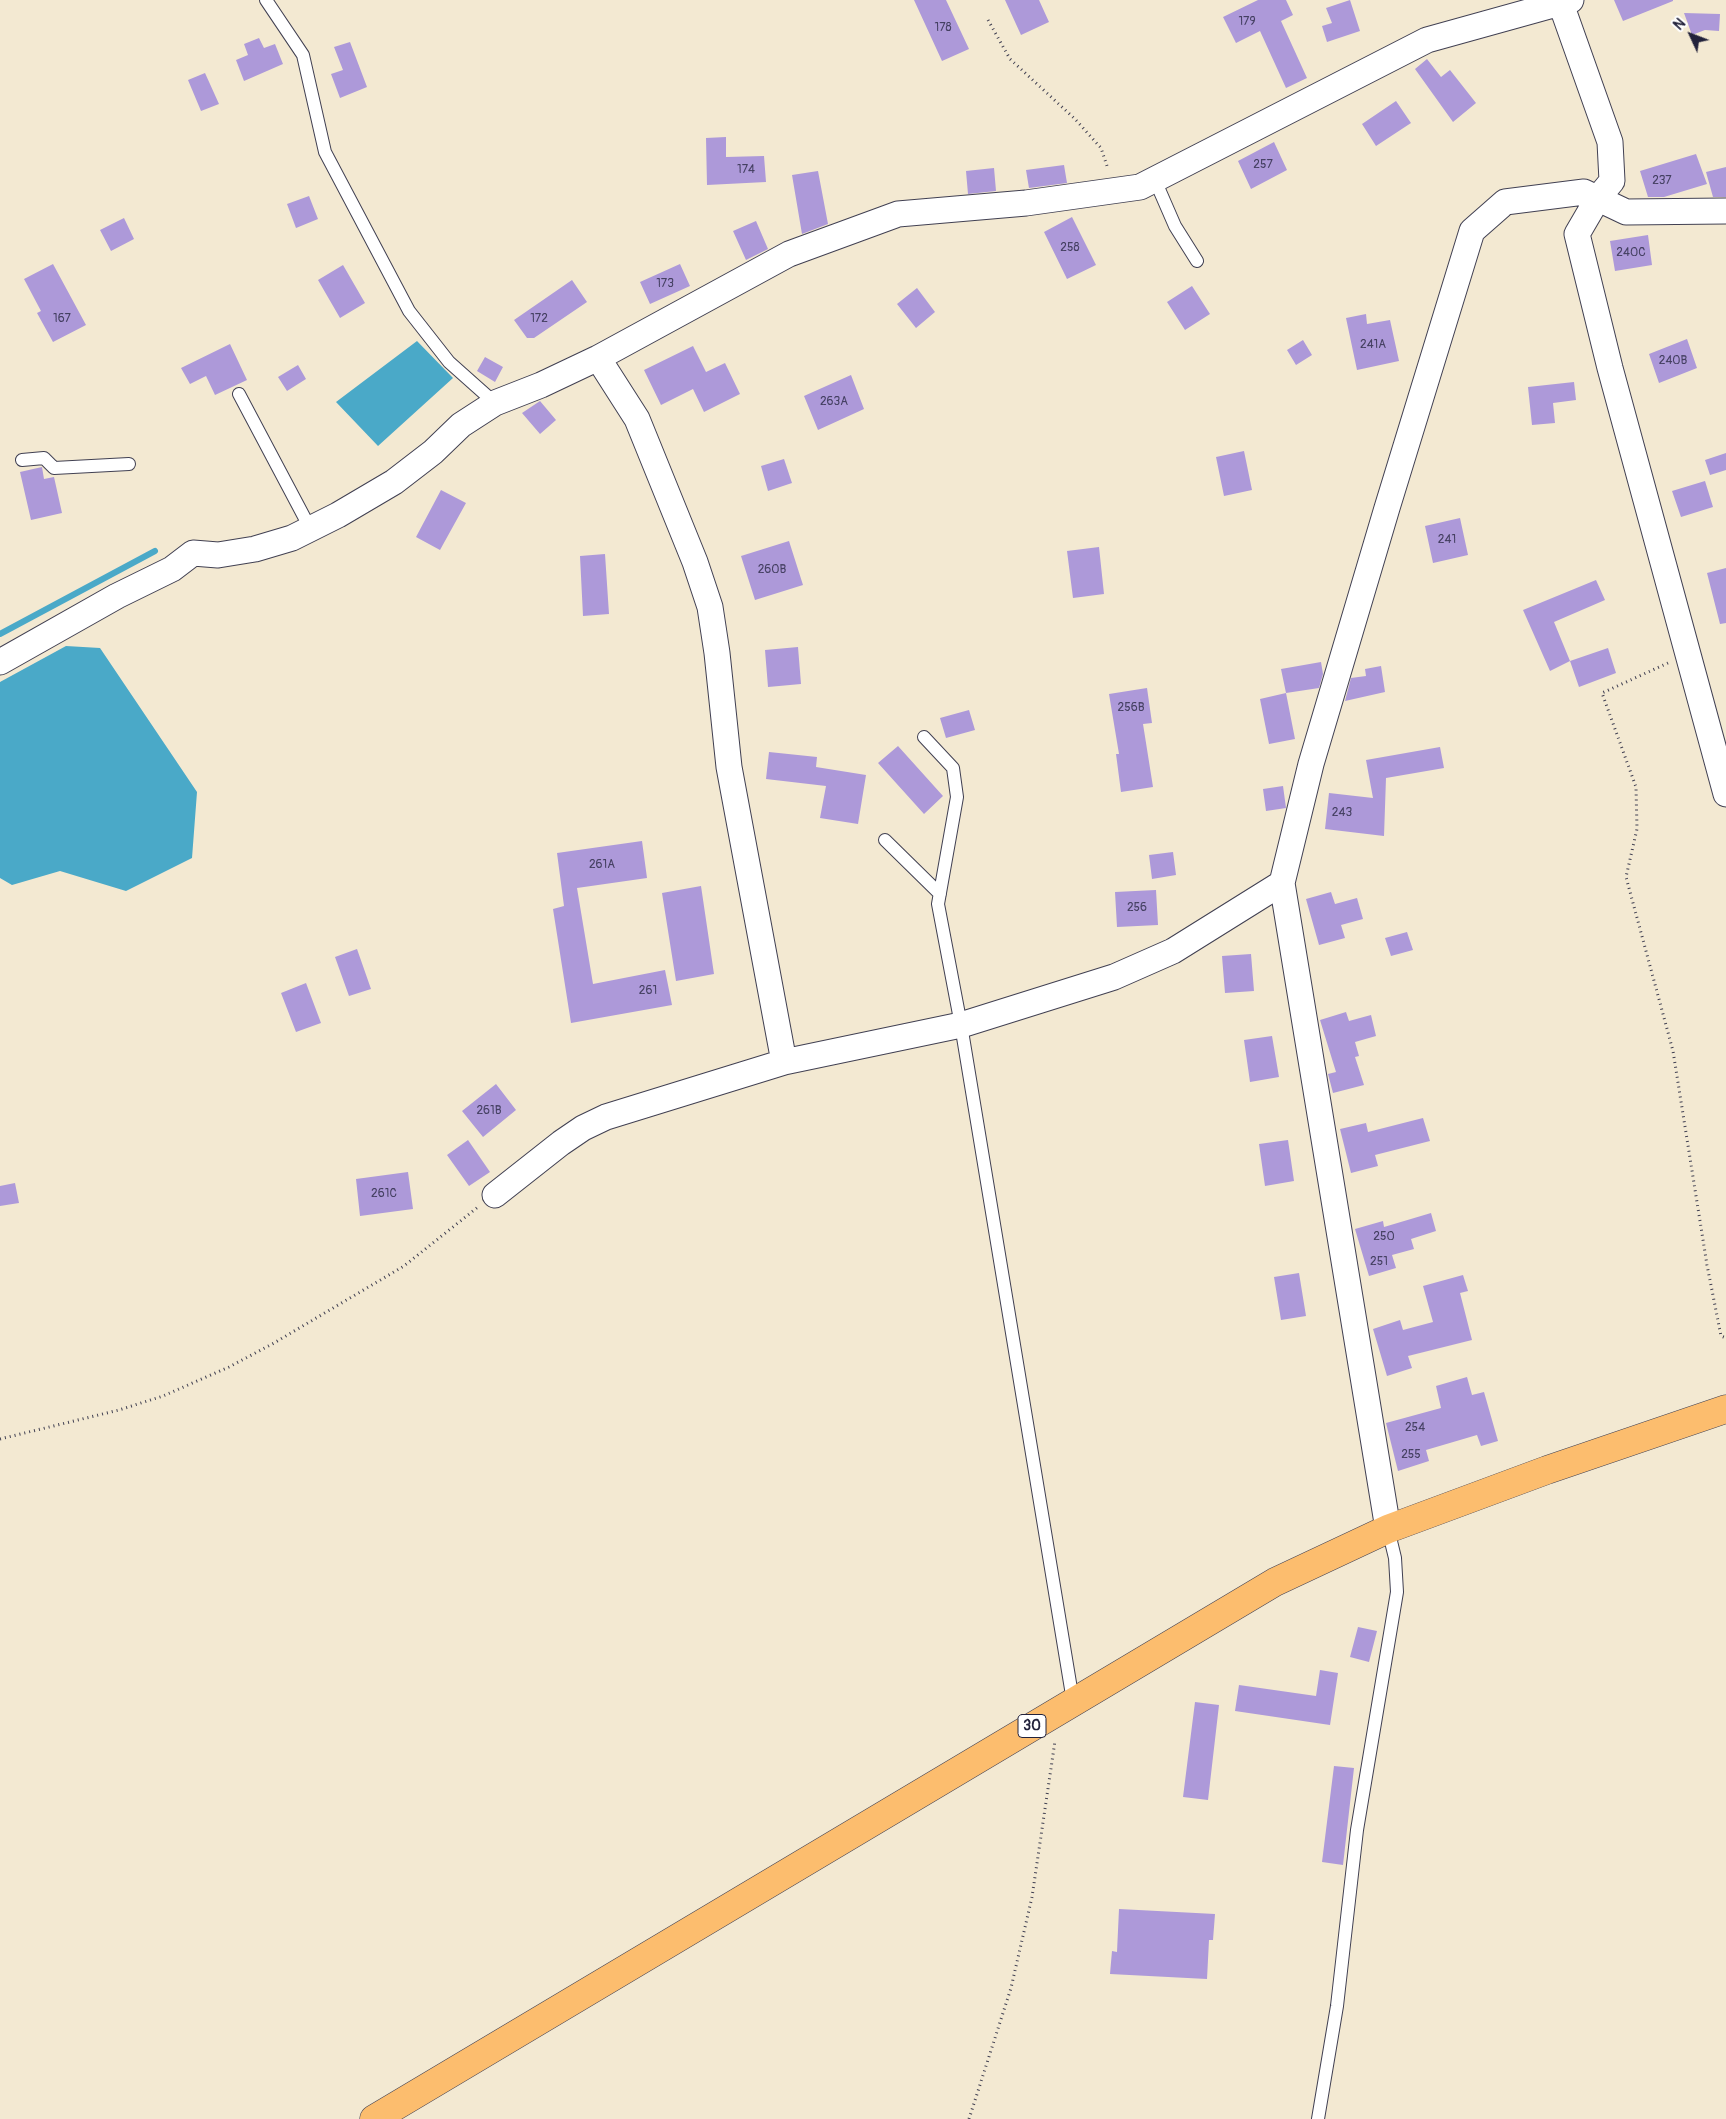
<!DOCTYPE html>
<style>
body{margin:0}
#map{position:relative;width:1726px;height:2119px;overflow:hidden;background:#f3e9d2;font-family:Pangolin,sans-serif}
canvas{display:block}
.north{position:absolute;left:1666px;top:10px;width:50px;height:50px;-webkit-text-stroke:4px #fff;paint-order:stroke;rotate:313deg;font-size:14px;font-weight:700;line-height:20px;text-align:center;color:#22223b}
.north::after{content:'';display:block;margin:auto;width:18px;height:22px;background:#22223b;clip-path:polygon(50% 0,100% 100%,50% 72%,0 100%)}
</style>
<div id="map">
<canvas width="1726" height="2119"></canvas>
<div class="north">N</div>
</div>
<script>
const context = document.querySelector('canvas').getContext('2d');
context.lineJoin = 'round';
function fillPath(path, color) { context.fillStyle = color; context.fill(path, 'evenodd'); }
const poly = rows => new Path2D(rows.map(r => 'M' + r).join(''));
function strokePath(path, color, width, dash) { context.strokeStyle = color; context.lineWidth = width; context.lineCap = dash ? 'butt' : 'round'; context.setLineDash(dash || []); context.stroke(path); }
function write(font, color, halo, rows, align = 'center') {
  context.font = font + ' Pangolin,sans-serif'; context.lineWidth = 4.5; context.setLineDash([]); context.textBaseline = 'middle'; context.strokeStyle = halo; context.fillStyle = color; for (const [text, x, y, turn = 0] of rows) {
    context.save(); context.translate(x, y); context.rotate((+turn || 0) * Math.PI / 180); context.textAlign = isNaN(turn) ? turn : align; if (halo) context.strokeText(text, 0, 0); context.fillText(text, 0, 0); context.restore();
  }
}
const water = poly([
 [417,341,453,378,378,446,336,402],
 [66,646,100,648,197,792,192,858,126,891,60,871,12,885,0,878,0,682]
]);
const stream = poly([
 [0,634,155,551]
]);
const building = poly([
 [914,0,946,0,969,49,942,61],
 [1005,0,1039,0,1049,22,1021,35],
 [1258,0,1286,0,1293,15,1281,21,1307,78,1286,88,1260,31,1236,43,1223,17],
 [1350,0,1360,31,1327,42,1322,26,1332,23,1326,8],
 [1614,0,1673,0,1673,1,1623,21],
 [1684,13,1720,14,1719,31,1705,30,1692,35],
 [259,38,264,48,275,44,283,64,244,81,236,60,248,55,244,44],
 [350,42,367,87,340,98,331,74,343,70,334,47],
 [1427,59,1441,77,1450,70,1476,103,1453,122,1415,69],
 [205,73,219,104,201,111,188,80],
 [1396,101,1411,123,1376,146,1362,124],
 [726,137,726,157,764,156,766,182,707,185,706,138],
 [1274,142,1287,170,1251,189,1238,161],
 [1696,154,1707,184,1664,197,1648,197,1640,171],
 [1064,165,1067,183,1029,188,1026,170],
 [1726,167,1726,197,1713,197,1706,172],
 [994,168,996,191,968,194,966,171],
 [818,171,828,224,802,234,792,175],
 [309,196,318,219,296,228,287,204],
 [1072,217,1096,265,1067,279,1044,232],
 [124,218,134,239,111,251,100,230],
 [756,221,768,249,746,260,733,231],
 [1648,235,1652,265,1615,271,1610,241],
 [53,264,86,325,53,342,37,313,41,311,24,279],
 [680,264,690,286,650,304,640,282],
 [343,265,365,303,340,318,318,280],
 [572,280,587,302,534,338,527,338,514,320],
 [1192,286,1210,314,1185,330,1167,302],
 [917,288,935,312,916,328,897,304],
 [1366,314,1367,324,1390,320,1399,361,1357,370,1346,318],
 [1687,339,1697,368,1659,383,1649,354],
 [1303,340,1312,355,1296,365,1287,350],
 [230,344,247,380,215,395,206,376,190,384,181,368],
 [693,346,706,372,725,363,740,394,704,412,693,389,661,405,644,370],
 [485,357,503,367,495,382,477,371],
 [298,365,306,379,287,391,278,377],
 [851,375,864,409,818,430,804,396],
 [1574,382,1576,400,1553,403,1555,423,1532,425,1528,387],
 [540,401,556,420,540,434,522,413],
 [1244,451,1252,490,1224,496,1216,457],
 [1726,453,1726,470,1710,475,1705,460],
 [784,459,792,483,768,491,761,466],
 [42,467,44,479,54,477,62,513,31,520,20,472],
 [1705,481,1713,507,1681,517,1672,491],
 [441,490,466,503,440,550,416,537],
 [1460,518,1468,555,1433,563,1425,526],
 [789,541,803,585,755,600,741,556],
 [1099,547,1104,594,1073,598,1067,551],
 [605,554,609,614,583,616,580,556],
 [1726,568,1726,623,1720,624,1707,573],
 [1596,580,1605,600,1554,622,1570,661,1550,671,1523,610],
 [798,647,801,684,768,687,765,650],
 [1608,648,1616,673,1579,687,1570,661],
 [1321,662,1323,674,1319,688,1286,693,1281,669],
 [1381,666,1385,692,1345,701,1351,678,1366,676,1365,669],
 [1147,688,1152,723,1143,724,1153,787,1121,792,1116,754,1119,754,1109,694],
 [1286,693,1295,739,1269,744,1260,699],
 [969,710,975,730,946,738,940,718],
 [898,746,943,796,924,814,878,763],
 [1440,747,1444,768,1386,778,1384,836,1325,829,1329,793,1373,798,1366,760],
 [769,752,817,757,816,767,866,775,858,824,820,818,826,786,766,779],
 [1283,786,1286,808,1266,811,1263,789],
 [642,841,647,878,577,888,593,984,665,970,672,1005,571,1023,553,909,564,906,557,853],
 [1173,852,1176,875,1152,879,1149,855],
 [701,886,714,974,676,981,662,893],
 [1156,890,1158,925,1117,927,1115,892],
 [1331,892,1335,904,1357,898,1363,919,1341,925,1345,938,1319,945,1306,899],
 [1407,932,1413,950,1391,956,1385,938],
 [357,949,371,989,349,996,335,957],
 [1251,954,1254,991,1225,993,1222,956],
 [306,983,321,1023,296,1032,281,993],
 [1346,1012,1349,1021,1371,1015,1376,1036,1355,1042,1359,1056,1355,1057,1364,1085,1333,1093,1328,1074,1336,1072,1320,1020],
 [1272,1036,1279,1077,1250,1082,1244,1040],
 [496,1084,516,1110,483,1137,462,1111],
 [1423,1118,1430,1141,1375,1155,1378,1166,1351,1173,1340,1129,1366,1123,1368,1132],
 [468,1140,490,1172,469,1186,447,1155],
 [1288,1140,1294,1181,1265,1186,1259,1144],
 [408,1172,413,1209,360,1216,356,1179],
 [15,1183,19,1203,0,1206,0,1186],
 [1431,1213,1436,1231,1411,1239,1414,1249,1392,1255,1396,1268,1369,1276,1355,1229,1383,1221,1384,1227],
 [1299,1273,1306,1316,1281,1320,1274,1277],
 [1463,1275,1468,1291,1460,1293,1472,1340,1408,1356,1412,1368,1387,1376,1373,1329,1400,1320,1403,1330,1433,1322,1423,1286],
 [1467,1377,1472,1395,1484,1392,1498,1441,1481,1446,1477,1435,1426,1450,1429,1461,1398,1471,1386,1423,1441,1408,1436,1386],
 [1358,1627,1377,1631,1369,1662,1350,1657],
 [1320,1670,1338,1673,1330,1725,1235,1711,1239,1685,1316,1696],
 [1195,1702,1219,1705,1208,1800,1183,1797],
 [1334,1766,1354,1768,1343,1865,1322,1862],
 [1119,1909,1215,1914,1213,1940,1209,1940,1207,1979,1110,1974,1112,1951,1117,1952]
]);
const path = poly([
 [988,20,1010,59,1075,119,1101,148,1108,169],
 [1668,663,1602,693,1636,787,1637,829,1626,877,1673,1051,1707,1265,1721,1336,1726,1338],
 [0,1439,119,1410,163,1396,229,1367,274,1343,404,1266,478,1207],
 [969,2119,1011,1988,1032,1897,1055,1741]
]);
const lane = poly([
 [266,0,303,55,325,152,409,311,449,362,495,403],
 [1155,180,1175,226,1197,261],
 [239,394,310,528],
 [22,460,44,458,54,468,129,464],
 [924,737,953,768,957,797,938,904,961,1025,1073,1701],
 [885,840,940,894],
 [1318,2119,1337,2006,1357,1830,1397,1592,1395,1558,1388,1529]
]);
const street = poly([
 [1561,4,1610,142,1612,181,1598,198,1577,234,1610,368,1726,794],
 [598,358,637,419,695,562,710,607,717,653,729,767,784,1062],
 [0,662,117,596,172,569,193,553,218,555,255,549,292,538,338,515,394,482,433,452,461,425,495,403,541,385,598,358,789,254,898,214,1026,203,1140,187,1427,40,1571,0],
 [495,1195,561,1143,583,1128,606,1117,784,1062,961,1025,1114,977,1173,951,1282,883],
 [1388,1529,1282,883,1311,764,1387,508,1472,231,1505,202,1584,192,1626,212,1726,211]
]);
const primary = poly([
 [374,2119,1275,1582,1388,1529,1547,1470,1726,1409]
]);
const numberNames = [
 ["179",1247,22],
 ["178",943,28],
 ["257",1263,165],
 ["174",746,170],
 ["237",1662,181],
 ["258",1070,248],
 ["240C",1631,253],
 ["173",665,284],
 ["167",62,319],
 ["172",539,319],
 ["241A",1373,345],
 ["240B",1673,361],
 ["263A",834,402],
 ["241",1447,540],
 ["260B",772,570],
 ["256B",1131,708],
 ["243",1342,813],
 ["261A",602,865],
 ["256",1137,908],
 ["261",648,991],
 ["261B",489,1111],
 ["261C",384,1194],
 ["250",1384,1237],
 ["251",1379,1262],
 ["254",1415,1428],
 ["255",1411,1455]
];
const shields = [
 [1032,1726,28]
];
const shieldNames = [
 ["30",1032,1726]
];
fillPath(water, '#4aa9c8');
strokePath(stream, '#4aa9c8', 6);
fillPath(building, '#ad99d9');
strokePath(lane, '#414052', 14);
strokePath(street, '#414052', 27);
strokePath(primary, '#414052', 29);
strokePath(path, '#414052', 3, [1, 4]);
strokePath(lane, '#fff', 12);
strokePath(street, '#fff', 25);
strokePath(primary, '#fcbd6e', 28);
write('12px', '#454062', null, numberNames);
for (const [x, y, w] of shields) { const box = new Path2D(); box.roundRect(x - w / 2, y - 11.5, w, 23, 4); context.fillStyle = '#fff'; context.fill(box); strokePath(box, '#22223b', 1); }
write('bold 14px', '#22223b', null, shieldNames);
</script>
